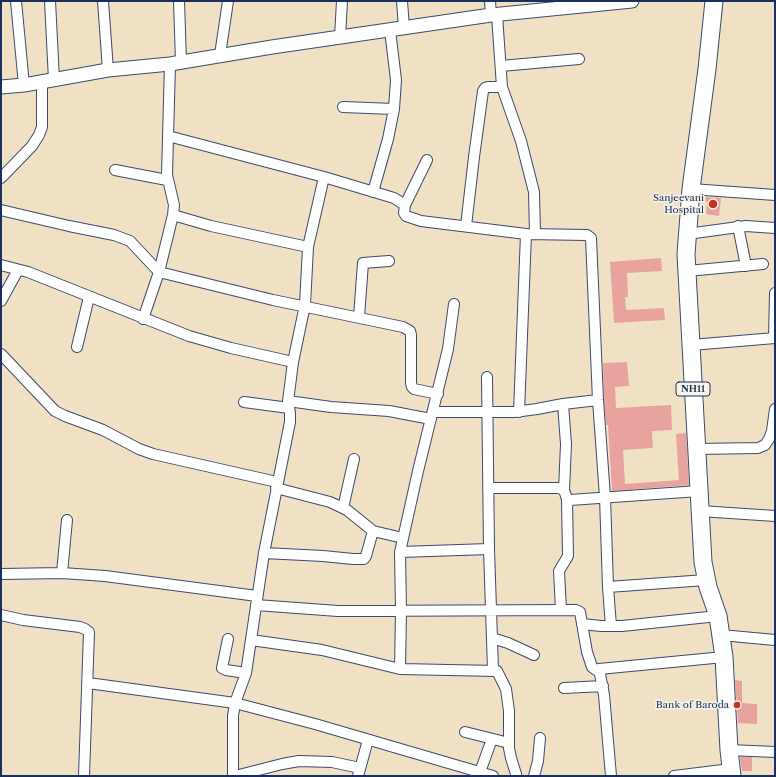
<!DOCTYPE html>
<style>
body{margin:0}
#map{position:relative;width:776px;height:777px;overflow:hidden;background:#f0e1c4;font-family:"Libre Caslon Text",serif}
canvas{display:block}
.frame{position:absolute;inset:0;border:2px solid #1b2f5e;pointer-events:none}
</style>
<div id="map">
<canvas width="776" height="777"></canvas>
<div class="frame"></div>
</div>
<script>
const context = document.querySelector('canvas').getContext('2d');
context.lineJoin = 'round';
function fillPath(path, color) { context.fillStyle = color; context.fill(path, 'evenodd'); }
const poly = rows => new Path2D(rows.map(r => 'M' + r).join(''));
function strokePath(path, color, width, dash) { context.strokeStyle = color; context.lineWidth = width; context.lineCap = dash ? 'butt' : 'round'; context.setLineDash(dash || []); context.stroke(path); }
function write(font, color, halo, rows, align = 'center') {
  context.font = font + ' "Libre Caslon Text",serif'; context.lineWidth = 3; context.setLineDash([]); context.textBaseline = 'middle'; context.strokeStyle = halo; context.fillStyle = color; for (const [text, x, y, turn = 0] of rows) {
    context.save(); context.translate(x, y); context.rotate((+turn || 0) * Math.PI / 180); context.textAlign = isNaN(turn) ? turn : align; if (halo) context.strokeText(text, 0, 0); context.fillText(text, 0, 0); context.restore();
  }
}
const building = poly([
 [706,197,721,198,719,216,706,214,707,202,705,201],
 [661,258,662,271,627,273,628,297,625,297,626,310,664,308,665,320,614,323,610,262],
 [627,362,629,386,615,387,616,408,671,405,672,430,652,431,653,448,623,450,625,484,679,480,676,434,686,433,689,485,612,491,608,425,606,425,604,400,603,363],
 [735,680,742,681,742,703,757,704,757,724,738,723],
 [740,757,752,757,752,771,742,771]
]);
const minor = poly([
 [16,1,24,85],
 [50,1,54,80],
 [103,1,108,70],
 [179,1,181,62],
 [402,1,404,28],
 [490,1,491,15],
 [497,15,502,87,521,141,534,192,535,234],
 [340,37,342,1],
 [220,55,228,1],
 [170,64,167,175,174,205,173,215,211,226,308,247],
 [501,66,579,59],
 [343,107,394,109],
 [168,136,324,177,394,198,405,205,404,213,406,216,421,221,526,234,587,235,591,238,598,400,605,497,608,587,706,580],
 [115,170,167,180],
 [1,178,32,146,39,135,42,127,42,82],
 [691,189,775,195],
 [373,192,388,139,394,109,396,80,390,30],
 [405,205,427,160],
 [1,210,69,226,114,235,130,241,159,272],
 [466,226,474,157,483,91,485,88,488,87,502,87],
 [738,226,746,266],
 [687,234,746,226,775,228],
 [1,265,28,272,189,336,231,348,293,362],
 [687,271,763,264],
 [159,272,173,215],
 [1,301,18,270],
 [359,317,363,263,389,261],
 [143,319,159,272,273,300,403,327,410,331,411,335,411,383,412,387,414,389,438,394],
 [774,338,775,293],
 [691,345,775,338],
 [77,347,89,297],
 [1,354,55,411,65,416,103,430,139,449,153,454,277,482],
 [487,377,489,549,493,670],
 [288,401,331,407,389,411,431,419],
 [244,402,289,408],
 [563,404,566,444,564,490],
 [433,412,514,412,537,409,563,404,598,400],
 [519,412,526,234],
 [697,449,758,448,765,445,769,439,772,431,775,409],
 [276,488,330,502,347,510,373,531,403,538],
 [488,488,559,488,564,490,567,499,570,500,699,491],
 [343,508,354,459],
 [700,511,775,516],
 [400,552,489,549],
 [264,553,323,556,353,559,364,559,366,556,373,531],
 [62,573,67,520],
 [1,574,62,573,105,576,257,596],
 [608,587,611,626],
 [256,605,338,611,576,610,580,612,587,652,592,667,596,670,599,669],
 [561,610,559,571,568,556,567,499],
 [1,615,23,620,80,627,85,629,89,632,84,776],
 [582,624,601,626,622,626,718,616],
 [721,635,775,640],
 [492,638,508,643,534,655],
 [228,639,222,668,226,670,246,673],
 [251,640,322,650,400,669,497,671,506,689,509,711,509,748,511,758,516,774,516,776],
 [400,669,401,611,400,552,418,471,448,349,454,304],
 [88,683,235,703,315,724,493,776],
 [564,688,603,686],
 [465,732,509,743],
 [729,750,775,752],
 [480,772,492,739],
 [233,776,233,716,235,703,246,673,264,553,290,422,290,413,288,401,290,386,293,362,305,305,308,247,324,177],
 [235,776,282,764,299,761,332,762,360,768],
 [358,776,368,740],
 [534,776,538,761,540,738],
 [611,776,604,695,599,669,724,657],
 [674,776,731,769]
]);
const tertiary = poly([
 [1,87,24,85,108,70,170,64,272,47,491,15,632,1]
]);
const trunk = poly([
 [714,1,707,69,691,189,686,254,703,562,708,587,718,616,724,657,729,750,732,776]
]);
const markers = [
 [713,204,5,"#c8321e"],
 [737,705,4,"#c8321e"]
];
const shields = [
 [693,389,34]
];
const shieldNames = [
 ["NH11",693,389]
];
const poiNames = [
 ["Sanjeevani",704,198],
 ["Hospital",704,210],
 ["Bank of Baroda",729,705]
];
fillPath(building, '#e9a39e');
strokePath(minor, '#3b4a6d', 12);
strokePath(tertiary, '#3b4a6d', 15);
strokePath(trunk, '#3b4a6d', 19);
strokePath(minor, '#fff', 10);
strokePath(tertiary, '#fff', 13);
strokePath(trunk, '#fff', 17);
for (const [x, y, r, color] of markers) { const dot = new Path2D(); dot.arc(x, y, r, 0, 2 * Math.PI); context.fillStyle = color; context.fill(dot); strokePath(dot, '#f7f3e8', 1.5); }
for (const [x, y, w] of shields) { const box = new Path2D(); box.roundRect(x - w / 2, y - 7, w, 14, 3); context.fillStyle = '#f7f3e8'; context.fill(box); strokePath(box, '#1b2f5e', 1); }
write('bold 9px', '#1b2f5e', null, shieldNames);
write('10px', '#1b2f5e', '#f7f3e8', poiNames, 'right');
</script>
